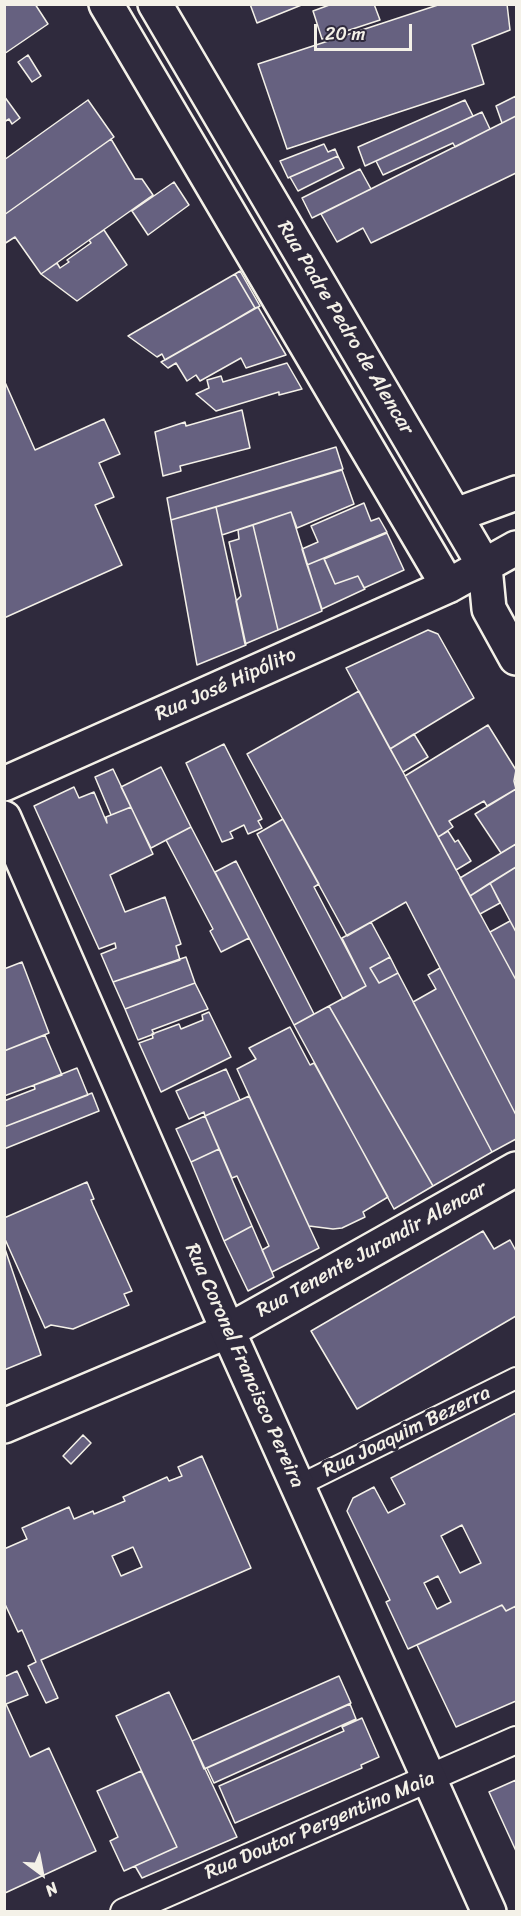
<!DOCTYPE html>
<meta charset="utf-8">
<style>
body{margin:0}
#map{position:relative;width:521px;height:1916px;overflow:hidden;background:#2f2a3d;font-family:Sriracha,sans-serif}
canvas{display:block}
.frame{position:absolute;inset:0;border:6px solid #f4f1e8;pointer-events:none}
.north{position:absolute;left:12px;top:1844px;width:60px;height:60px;-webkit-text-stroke:4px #2f2a3d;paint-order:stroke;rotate:148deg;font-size:16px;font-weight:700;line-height:24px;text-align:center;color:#f4f1e8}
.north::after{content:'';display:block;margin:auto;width:21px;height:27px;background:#f4f1e8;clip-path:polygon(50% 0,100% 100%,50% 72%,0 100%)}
.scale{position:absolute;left:314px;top:24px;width:98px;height:27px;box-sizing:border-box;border:3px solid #f4f1e8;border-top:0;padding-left:8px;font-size:18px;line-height:21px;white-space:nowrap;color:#f4f1e8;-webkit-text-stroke:4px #2f2a3d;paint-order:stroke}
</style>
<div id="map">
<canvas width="521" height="1916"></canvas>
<div class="frame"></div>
<div class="north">N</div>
<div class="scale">20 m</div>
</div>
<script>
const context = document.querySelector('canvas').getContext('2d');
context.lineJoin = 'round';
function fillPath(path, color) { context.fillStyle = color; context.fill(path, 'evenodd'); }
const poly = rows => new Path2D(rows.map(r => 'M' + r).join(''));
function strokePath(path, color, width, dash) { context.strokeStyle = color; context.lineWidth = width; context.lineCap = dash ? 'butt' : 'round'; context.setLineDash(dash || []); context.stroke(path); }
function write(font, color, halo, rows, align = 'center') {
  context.font = font + ' Sriracha,sans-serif'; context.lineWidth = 6; context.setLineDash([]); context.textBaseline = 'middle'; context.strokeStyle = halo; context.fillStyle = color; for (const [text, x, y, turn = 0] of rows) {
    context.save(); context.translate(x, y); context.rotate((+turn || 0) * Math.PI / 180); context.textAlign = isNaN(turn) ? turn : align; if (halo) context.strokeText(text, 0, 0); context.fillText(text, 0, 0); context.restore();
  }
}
const building = poly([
 [4,4,35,4,48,24,4,54,4,4],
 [250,4,304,4,257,23,250,4],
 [332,4,374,4,380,20,322,39,313,11,332,4],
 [441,4,507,4,510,30,472,45,484,84,287,149,258,64,441,4],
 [28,55,41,76,32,82,18,62,28,55],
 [4,96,20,118,12,124,9,119,4,122,4,96],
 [516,96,516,116,502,123,496,106,516,96],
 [88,100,114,137,4,215,4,160,88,100],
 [465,100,473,116,365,166,358,147,465,100],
 [482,112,490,129,455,147,453,143,383,175,376,161,482,112],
 [516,116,516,173,371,243,363,228,337,242,321,214,516,116],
 [111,139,135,179,142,179,153,195,41,274,15,237,4,244,4,215,111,139],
 [324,144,328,152,335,149,338,156,288,178,280,161,324,144],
 [338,156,344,168,298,191,290,177,338,156],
 [360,169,371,189,312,218,302,198,360,169],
 [174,182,189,205,148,235,132,211,174,182],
 [104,230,127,265,77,301,41,274,57,263,60,268,69,262,67,260,91,243,89,240,104,230],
 [240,271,260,306,258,307,255,308,235,274,240,271],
 [235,274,255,308,223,327,165,360,162,354,157,357,128,336,235,274],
 [258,307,286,355,246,368,241,358,200,381,196,375,187,381,176,363,168,368,161,362,258,307],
 [287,363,302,389,279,395,279,392,216,411,196,394,209,388,207,380,221,376,223,382,287,363],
 [4,380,35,450,104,419,120,454,99,463,114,497,95,505,122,565,4,618,4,380],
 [242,410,250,448,180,466,181,471,163,476,155,432,185,422,186,426,242,410],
 [336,447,343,469,171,520,167,498,336,447],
 [342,470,354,504,297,528,291,512,222,535,216,507,342,470],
 [364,503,371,521,379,518,387,532,307,565,302,549,318,542,311,526,364,503],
 [216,507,246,645,197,665,171,520,216,507],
 [291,512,322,611,278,630,253,525,291,512],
 [253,525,278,630,245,644,236,601,241,596,229,542,239,539,238,530,253,525],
 [387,533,404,570,364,588,358,576,335,584,324,559,387,533],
 [324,558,335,584,358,576,365,589,322,609,307,565,324,558],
 [428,630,438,634,474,698,390,749,346,668,428,630],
 [359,691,516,980,516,1115,406,902,347,936,247,754,359,691],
 [488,725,516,770,514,781,516,789,487,806,484,801,449,821,453,827,438,837,405,776,488,725],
 [414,734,428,757,403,772,390,749,414,734],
 [224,744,262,819,258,821,262,828,248,834,244,825,230,832,233,838,222,842,186,763,224,744],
 [161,767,191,827,151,848,121,787,161,767],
 [113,769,131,807,111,815,95,777,113,769],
 [74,787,79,798,94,792,107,823,106,817,131,807,153,854,110,875,125,912,165,897,181,944,176,946,180,960,113,982,101,954,116,948,115,943,99,949,34,806,74,787],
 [516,789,516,844,501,853,475,814,516,789],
 [283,819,319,884,314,887,366,986,343,999,257,834,283,819],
 [191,827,249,938,221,952,210,931,213,929,166,840,191,827],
 [448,831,455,842,458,840,471,861,456,870,438,837,448,831],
 [516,844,516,867,470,896,460,878,516,844],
 [236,861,314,1014,294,1025,215,872,236,861],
 [516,867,516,932,490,883,516,867],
 [490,883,500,903,480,914,470,896,490,883],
 [510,921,516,932,516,980,490,932,510,921],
 [371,922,390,957,370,968,379,983,398,973,492,1152,433,1186,329,1006,366,986,342,938,371,922],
 [186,957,195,983,125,1009,113,982,186,957],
 [390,957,398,973,379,983,370,968,390,957],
 [22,962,49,1033,4,1051,4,969,22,962],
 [440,968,516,1115,516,1139,492,1152,413,1002,436,989,428,975,440,968],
 [195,983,208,1009,152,1030,154,1034,138,1040,125,1009,195,983],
 [329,1006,433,1186,394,1209,294,1025,329,1006],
 [209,1012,231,1057,161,1092,139,1043,153,1038,152,1034,179,1024,181,1029,203,1020,202,1015,209,1012],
 [290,1027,310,1065,314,1063,388,1197,363,1212,365,1217,342,1228,333,1229,309,1226,237,1069,256,1059,249,1048,290,1027],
 [45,1035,62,1075,4,1096,4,1051,45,1035],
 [77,1068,88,1095,4,1127,4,1101,35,1089,34,1085,77,1068],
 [226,1069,240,1100,205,1116,204,1112,189,1119,176,1091,226,1069],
 [92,1093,99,1111,4,1149,4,1127,92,1093],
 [249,1096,319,1248,272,1272,262,1250,269,1246,237,1176,232,1178,205,1116,249,1096],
 [205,1116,219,1149,191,1162,176,1129,205,1116],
 [219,1149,252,1226,224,1241,191,1162,219,1149],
 [87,1182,94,1199,91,1200,93,1205,132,1291,124,1294,129,1305,73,1329,51,1325,45,1328,4,1237,4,1218,87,1182],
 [252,1226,274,1277,248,1291,224,1241,252,1226],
 [483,1231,494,1249,510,1240,516,1251,516,1316,357,1409,311,1331,483,1231],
 [4,1246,41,1355,4,1370,4,1246],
 [516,1413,516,1606,506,1611,502,1605,408,1649,386,1602,390,1600,347,1511,353,1498,374,1487,388,1513,405,1504,391,1478,516,1413],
 [462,1525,481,1563,460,1573,441,1536,462,1525],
 [438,1576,451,1602,437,1609,424,1583,438,1576],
 [83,1435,91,1443,71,1464,63,1456,83,1435],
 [202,1456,251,1568,41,1660,58,1698,46,1703,28,1666,36,1662,22,1630,18,1632,4,1602,4,1549,27,1539,22,1528,69,1507,74,1519,93,1511,94,1514,125,1501,123,1497,167,1477,169,1481,182,1476,178,1467,202,1456],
 [133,1547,142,1567,121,1576,112,1556,133,1547],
 [502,1605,506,1611,516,1606,516,1701,456,1727,417,1645,502,1605],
 [17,1671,28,1695,6,1704,30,1757,49,1748,96,1851,5,1893,4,1677,17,1671],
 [339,1676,351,1703,204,1769,192,1741,339,1676],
 [169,1692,237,1837,142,1878,135,1866,177,1847,116,1716,169,1692],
 [350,1704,356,1719,214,1783,207,1768,350,1704],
 [362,1718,379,1757,361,1765,362,1768,235,1823,219,1786,344,1731,342,1727,362,1718],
 [141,1771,177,1847,124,1871,110,1841,118,1837,97,1791,141,1771],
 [516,1780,516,1851,489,1792,516,1780]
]);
const pedestrian = poly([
 [298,1486,516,1378]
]);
const minor = poly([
 [124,1912,516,1740]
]);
const tertiary = poly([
 [4,1426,228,1331]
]);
const primary = poly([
 [106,4,448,586],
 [155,4,485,567,489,609,516,658],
 [456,515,516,493],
 [4,784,448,586,516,548],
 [4,818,228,1331,489,1912],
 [228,1331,516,1169]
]);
const streetNames = [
 ["Rua Padre Pedro de Alencar",345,328,59],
 ["Rua José Hipólito",226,685,-24],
 ["Rua Tenente Jurandir Alencar",372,1250,-29],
 ["Rua Coronel Francisco Pereira",244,1366,66],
 ["Rua Joaquim Bezerra",407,1432,-26],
 ["Rua Doutor Pergentino Maia",320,1826,-23]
];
fillPath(building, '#666180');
strokePath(building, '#f4f1e8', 1.5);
strokePath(pedestrian, '#f4f1e8', 24);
strokePath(minor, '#f4f1e8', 30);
strokePath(tertiary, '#f4f1e8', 38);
strokePath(primary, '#f4f1e8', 38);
strokePath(pedestrian, '#2f2a3d', 20);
strokePath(minor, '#2f2a3d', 26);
strokePath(tertiary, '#2f2a3d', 33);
strokePath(primary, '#2f2a3d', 33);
write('20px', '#f4f1e8', '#2f2a3d', streetNames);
</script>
